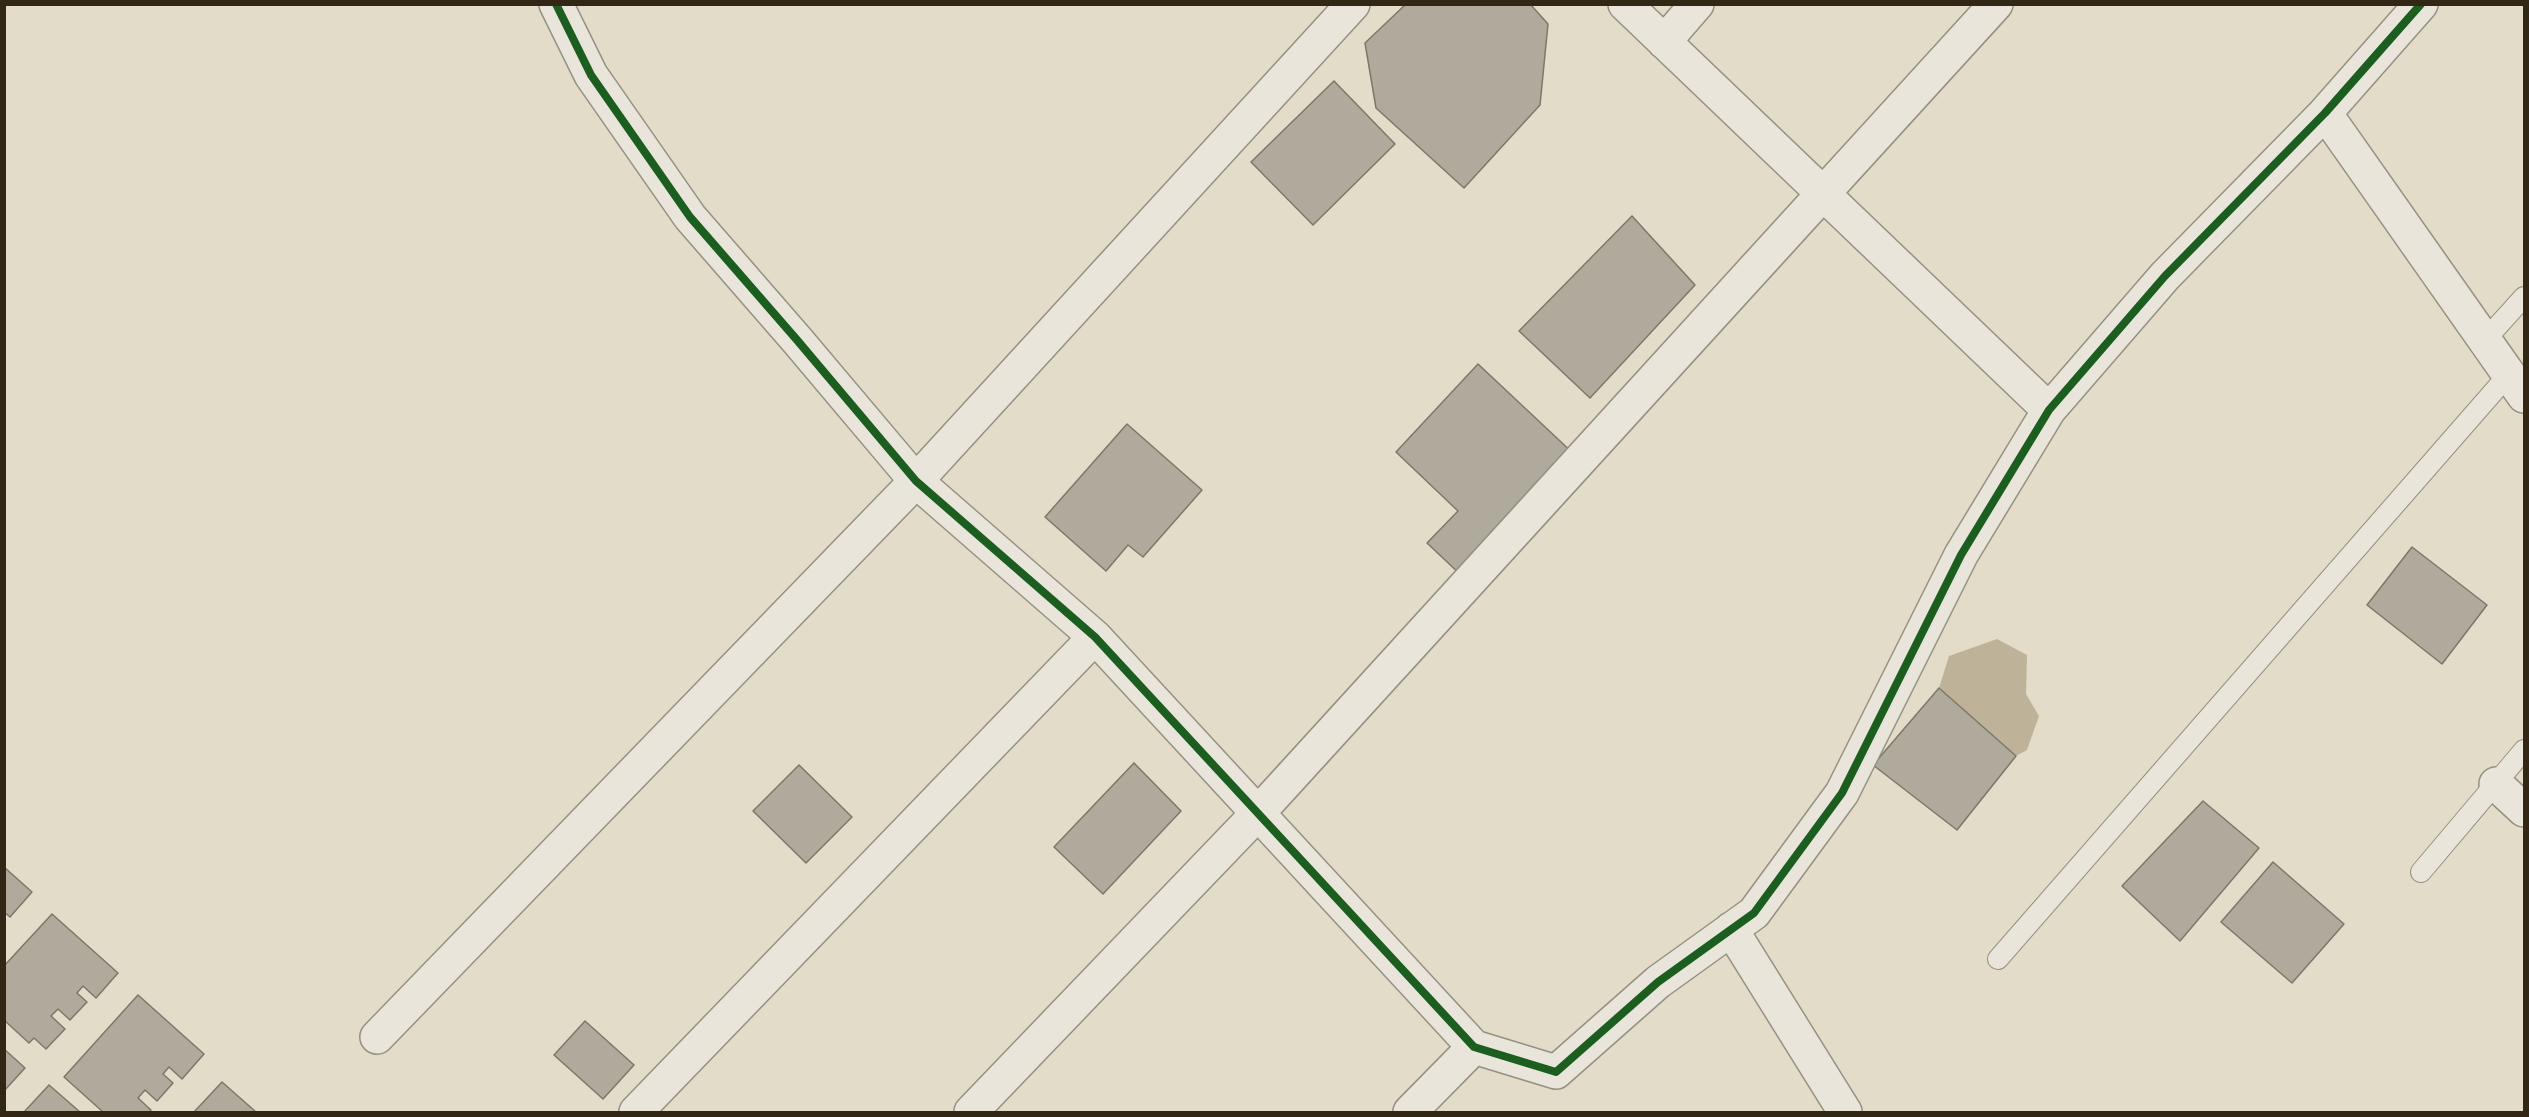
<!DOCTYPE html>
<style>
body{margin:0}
#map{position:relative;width:2529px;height:1117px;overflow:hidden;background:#e3dcc8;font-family:"IM FELL English",serif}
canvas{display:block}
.frame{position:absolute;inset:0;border:6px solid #322615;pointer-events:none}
</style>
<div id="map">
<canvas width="2529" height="1117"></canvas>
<div class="frame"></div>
</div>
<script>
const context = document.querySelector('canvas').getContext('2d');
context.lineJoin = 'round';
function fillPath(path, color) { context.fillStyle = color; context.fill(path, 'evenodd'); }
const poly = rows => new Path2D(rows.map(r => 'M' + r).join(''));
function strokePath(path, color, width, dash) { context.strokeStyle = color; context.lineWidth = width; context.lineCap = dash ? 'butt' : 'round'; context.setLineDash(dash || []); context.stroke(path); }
const water = poly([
 [1997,639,2027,655,2026,694,2039,716,2027,750,2016,756,1939,688,1949,656]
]);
const building = poly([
 [1406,4,1530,4,1548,24,1540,105,1464,188,1376,108,1365,43,1406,4],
 [1334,81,1395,144,1313,225,1251,162,1334,81],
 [1632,216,1695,285,1590,398,1519,331,1632,216],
 [1478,364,1576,456,1463,577,1427,543,1458,511,1396,452,1478,364],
 [1127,424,1202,490,1143,557,1128,545,1106,571,1045,517,1127,424],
 [2412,547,2487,605,2442,664,2367,605,2412,547],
 [1939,688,2016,756,1957,830,1873,765,1939,688],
 [1134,763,1181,811,1103,894,1054,847,1134,763],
 [799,765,852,817,806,863,753,811,799,765],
 [2203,801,2259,848,2180,941,2122,886,2203,801],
 [2273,862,2344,924,2292,983,2221,922,2273,862],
 [4,867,32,892,10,917,4,912,4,867],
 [52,914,118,973,96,998,83,986,77,993,87,1002,70,1020,58,1009,51,1016,65,1029,46,1049,34,1038,29,1043,4,1020,4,966,52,914],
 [138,995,204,1054,182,1079,169,1067,163,1074,173,1083,157,1101,145,1090,138,1098,151,1110,149,1112,103,1112,64,1077,138,995],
 [585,1021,634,1065,603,1099,554,1055,585,1021],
 [4,1049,25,1068,4,1091,4,1049],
 [222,1082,256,1112,194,1112,222,1082],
 [49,1085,80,1112,24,1112,49,1085]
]);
const service = poly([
 [2485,340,2524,297],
 [2421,872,2524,750],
 [1998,959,2509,374]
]);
const minor = poly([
 [556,4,591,75,690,217,797,340,916,481,1095,637,1474,1047,1556,1072,1658,982,1754,913,1842,793,1961,555,2049,410,2165,276,2325,113,2421,4],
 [1625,4,2049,410],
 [1664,42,1697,4],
 [2325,113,2524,396],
 [2496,784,2524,810],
 [1731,929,1845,1112],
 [377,1037,916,481,1353,4],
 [636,1112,1095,637],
 [971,1112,1259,812,1996,4],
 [1410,1112,1474,1047]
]);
const cycleway = poly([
 [556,4,591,75,690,217,797,340,916,481,1095,637,1474,1047,1556,1072,1658,982,1754,913,1842,793,1961,555,2049,410,2165,276,2325,113,2421,4]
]);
fillPath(water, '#beb398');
fillPath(building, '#b0aa9d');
strokePath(building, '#7d776a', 1.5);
strokePath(service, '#959083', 22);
strokePath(minor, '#959083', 36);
strokePath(service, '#e9e5db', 20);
strokePath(minor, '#e9e5db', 33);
strokePath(cycleway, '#1b5e20', 8);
</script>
